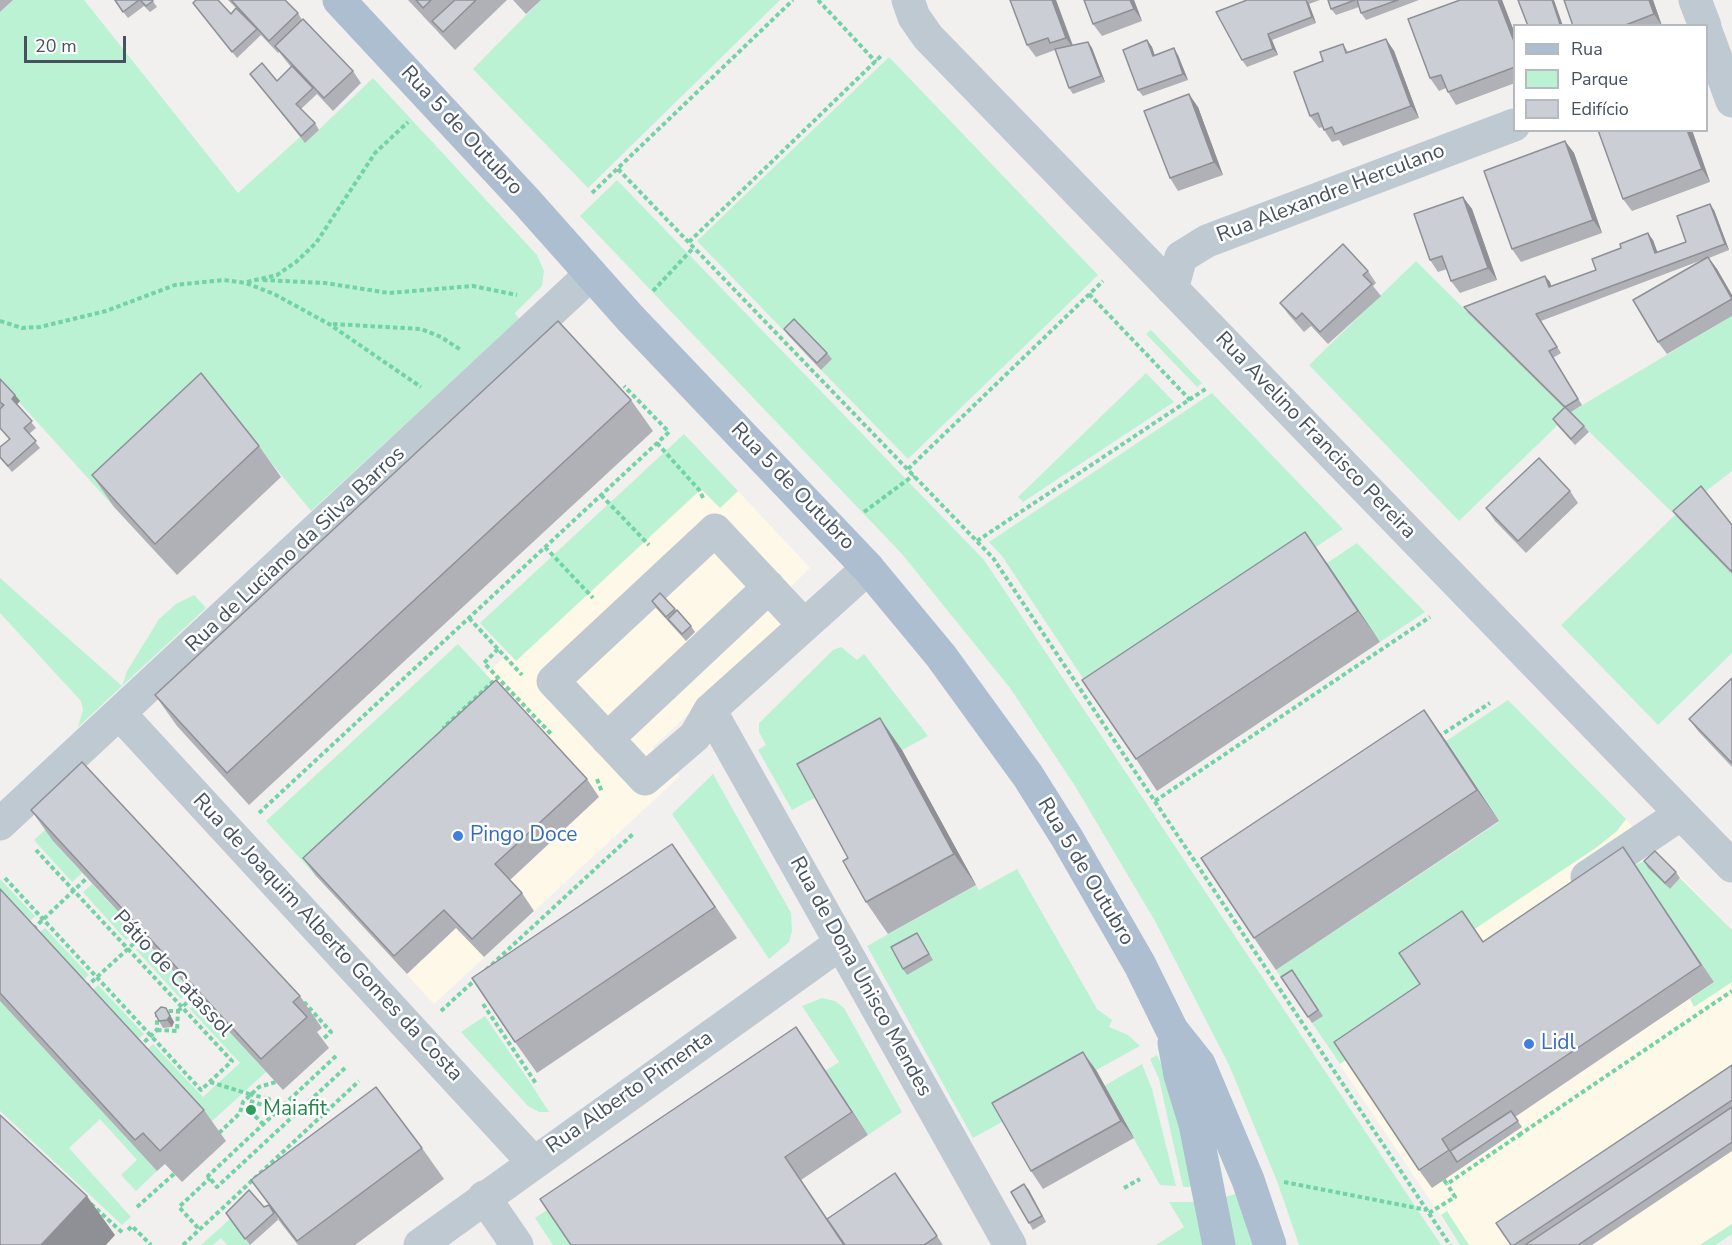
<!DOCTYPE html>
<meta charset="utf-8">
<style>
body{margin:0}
#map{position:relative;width:1732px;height:1245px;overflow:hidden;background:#f2efef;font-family:"Nunito Sans",sans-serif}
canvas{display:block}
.legend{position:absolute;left:1513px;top:24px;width:195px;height:108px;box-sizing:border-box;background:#fff;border:2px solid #b5babf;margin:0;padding:8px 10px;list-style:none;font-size:18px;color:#46525f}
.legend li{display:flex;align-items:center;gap:12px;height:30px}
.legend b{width:30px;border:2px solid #b5babf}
.scale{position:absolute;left:24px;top:36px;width:102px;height:27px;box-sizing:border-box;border:3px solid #46525f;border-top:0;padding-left:8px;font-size:18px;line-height:21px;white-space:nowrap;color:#46525f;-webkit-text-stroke:4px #fff;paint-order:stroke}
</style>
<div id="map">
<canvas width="1732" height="1245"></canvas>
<ul class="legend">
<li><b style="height:8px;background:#adbed0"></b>Rua</li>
<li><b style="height:16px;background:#bbf2d3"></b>Parque</li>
<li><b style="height:16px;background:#cbced5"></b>Edifício</li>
</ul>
<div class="scale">20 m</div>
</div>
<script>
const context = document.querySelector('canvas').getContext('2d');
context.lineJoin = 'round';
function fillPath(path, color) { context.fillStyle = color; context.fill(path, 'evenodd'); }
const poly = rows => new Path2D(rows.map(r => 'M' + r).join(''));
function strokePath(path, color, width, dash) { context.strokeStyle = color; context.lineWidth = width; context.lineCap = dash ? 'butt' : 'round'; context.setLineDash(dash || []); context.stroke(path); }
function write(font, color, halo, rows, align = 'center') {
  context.font = font + ' "Nunito Sans",sans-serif'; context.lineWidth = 5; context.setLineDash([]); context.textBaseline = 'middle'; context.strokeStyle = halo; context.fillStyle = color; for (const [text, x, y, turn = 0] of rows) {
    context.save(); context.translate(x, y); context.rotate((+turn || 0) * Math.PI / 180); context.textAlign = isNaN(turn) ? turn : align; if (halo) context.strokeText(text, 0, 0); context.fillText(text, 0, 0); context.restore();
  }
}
const commercial = poly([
 [702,489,720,508,738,491,810,568,785,592,801,610,653,747,680,776,434,1004,316,876,508,698,486,674,509,653,516,661],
 [1622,815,1732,930,1732,1234,1716,1245,1460,1245,1312,1023]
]);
const green = poly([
 [13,0,84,0,238,193,300,137,306,142,373,78,537,255,544,271,542,286,515,313,519,319,311,511,223,404,114,507,0,381,0,12],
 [541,0,780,0,588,188,473,69],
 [889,57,1098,275,908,459,821,370,831,360,798,326,788,335,697,241],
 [617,180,984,560,1441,1245,1299,1245,1277,1181,1229,1065,1155,921,1075,786,1010,688,902,554,580,216],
 [1416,261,1569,413,1732,316,1732,471,1705,492,1732,573,1732,653,1658,725,1561,625,1675,515,1570,413,1459,521,1309,365],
 [1151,330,1202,383,1197,387,1146,334],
 [1146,373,1174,402,1023,502,1018,497],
 [1212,393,1343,529,1242,596,1231,580,1217,590,1227,606,1094,695,1002,556,989,542],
 [684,434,738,491,720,508,701,489,516,661,480,623],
 [1357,543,1425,612,1380,642,1327,563],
 [0,578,122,686,127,671,159,619,176,604,194,595,206,608,78,727,83,710,81,701,0,613],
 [458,644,508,698,316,876,266,821],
 [841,647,857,660,864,654,928,736,792,810,758,750,766,745,759,732,759,723,833,650],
 [1508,700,1626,819,1617,831,1597,847,1412,971,1432,1002,1340,1064,1312,1023,1322,1016,1285,983,1276,970,1499,822,1446,741],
 [713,774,791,913,792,931,789,942,769,959,672,814],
 [96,783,53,841,82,873,72,882,34,840],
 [1657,855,1649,868,1670,889,1680,878,1732,930,1732,982,1694,1007,1690,999,1714,982,1635,865],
 [1017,869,1097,1009,1112,1020,1109,1027,1128,1035,1140,1046,973,1138,867,946,976,885,979,890],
 [0,879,35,916,26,925,0,896],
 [92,884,136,931,126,940,83,892],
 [45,928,89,975,80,983,36,935],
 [145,942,190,990,181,999,136,950],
 [98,985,144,1034,135,1042,90,993],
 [822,998,835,1001,844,1008,902,1112,868,1135,825,1071,839,1062,802,1006],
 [200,1000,266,1072,210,1123,144,1052,153,1044,203,1097,240,1063,190,1009],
 [0,1001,157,1171,136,1191,121,1175,137,1160,100,1119,69,1148,131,1217,122,1225,0,1111],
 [485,1016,533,1087,549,1112,539,1112,528,1106,461,1032],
 [1157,1055,1166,1075,1194,1187,1183,1187,1159,1079,1150,1059],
 [1142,1064,1152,1089,1176,1186,1160,1185,1104,1086],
 [587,1183,572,1245,553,1245,535,1218],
 [1239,1193,1256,1245,1235,1245,1225,1197],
 [1169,1202,1197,1202,1204,1245,1156,1245,1184,1227],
 [1447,1211,1452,1219,1469,1245,1460,1245,1441,1215],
 [230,1219,250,1245,227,1245,221,1238,213,1245,201,1245],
 [1732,1224,1732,1234,1716,1245,1700,1245]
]);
const path = poly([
 [818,0,876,62],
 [618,169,993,558,1450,1245],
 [592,193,793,0],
 [689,242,883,54],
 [263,280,325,283,389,293,473,286,517,295],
 [247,282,277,275,296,262,316,243,375,153,408,122],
 [653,291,694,247],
 [1089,294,1190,400],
 [0,321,22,328,40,327,106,311,175,285,224,280,246,283,274,294,329,324,421,387],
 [333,324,421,329,441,337,461,350],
 [657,443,700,491,703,498],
 [908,469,1103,281],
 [601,495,649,545],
 [864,512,914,475],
 [977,541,1207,388],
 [545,547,593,598],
 [469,618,522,675],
 [498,649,484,663,551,734],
 [447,730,444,727,498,677],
 [1438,737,1490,703],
 [597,779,602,792],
 [1155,801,1430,617],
 [259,813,669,432,624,386],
 [5,878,201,1090,232,1061,36,850],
 [33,929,87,878],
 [486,970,633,834],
 [86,987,141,937],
 [304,1002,331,1032,322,1040],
 [483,1004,537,1085],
 [178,1011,195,995],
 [441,1011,476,979],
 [157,1030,177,1031,178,1011,165,1011],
 [139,1047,157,1030,157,1014],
 [336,1056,208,1176,217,1187,346,1067],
 [210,1082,249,1094],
 [250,1101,266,1106,269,1099,265,1098],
 [255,1116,263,1124],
 [219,1133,240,1113,243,1102,259,1087,276,1082],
 [1519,1135,1732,991],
 [1444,1180,1447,1184,1519,1135,1522,1139],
 [1284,1182,1427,1210],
 [1124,1188,1140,1179],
 [91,1204,124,1234],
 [137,1207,174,1174],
 [1429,1213,1455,1197,1447,1184],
 [198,1228,179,1207,210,1178],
 [128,1230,132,1226,151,1245],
 [183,1245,359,1081]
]);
const minor = poly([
 [908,0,914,17,928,37,1732,866],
 [1695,0,1705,26],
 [1706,31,1732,101],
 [1172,289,1181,257,1207,241,1514,125],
 [804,625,715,530,553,681,645,779,695,736,710,710,817,614,868,568],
 [710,710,1010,1245],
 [120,714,533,1162],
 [607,739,769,587],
 [0,824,591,274],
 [1587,877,1681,814],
 [484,1197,517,1245],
 [420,1245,841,943]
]);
const major = poly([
 [339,0,526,201,631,319,868,568,941,656,1028,776,1067,838,1140,965,1172,1030,1199,1064,1248,1180,1270,1245],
 [1174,1043,1180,1075,1195,1124,1219,1245]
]);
const pathBridge = poly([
 [249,1094,265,1098]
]);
const wall = poly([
 [0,0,13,0,0,12],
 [114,0,152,0,157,7,150,12,144,6,128,18],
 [228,0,285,0,298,13,302,20,353,71,361,83,333,111,317,94,301,109,315,123,319,130,305,143,250,74,277,81,291,67,279,52,278,53,261,35,237,58,193,3,231,14,236,8],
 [408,0,507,0,455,50],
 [513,0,541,0,526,14],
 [1056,0,1073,45,1088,42,1092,48,1105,82,1073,94,1069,88,1055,50,1036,57,1027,45],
 [1084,0,1134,0,1142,21,1102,36,1093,24],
 [1247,0,1320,0,1309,4,1316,23,1272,40,1278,55,1247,67,1242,60],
 [1328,0,1419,0,1366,20,1361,13,1359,7,1336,15,1331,9],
 [1460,0,1502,0,1515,34,1515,83,1456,105,1448,92,1446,88,1439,91,1430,78],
 [1653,0,1662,26,1573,26],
 [1386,39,1394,51,1419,118,1343,146,1339,140,1332,142,1324,130,1323,127,1319,128,1310,116,1323,61,1343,44,1348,52],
 [1147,40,1152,47,1155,56,1178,55,1188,80,1143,96,1138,90],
 [1198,107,1223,175,1178,191,1170,178],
 [1692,130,1710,182,1632,211,1623,199],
 [1565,141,1574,153,1602,233,1521,262,1512,249],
 [1463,197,1472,209,1497,280,1460,293,1451,281,1447,269,1438,272,1430,260],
 [1714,210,1729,250,1709,258,1717,269,1732,295,1732,316,1667,354,1658,342,1702,260,1541,321,1561,353,1553,358,1582,405,1571,412,1584,426,1589,432,1575,445,1557,425,1553,419,1564,408,1468,313,1464,307,1545,276,1550,282,1551,287,1596,270,1653,240,1657,252,1686,242],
 [1368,271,1376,283,1373,286,1381,296,1328,344,1311,326,1304,332,1289,315,1280,303],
 [784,329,827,353,832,359,821,370,788,335],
 [0,379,15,395,20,401,17,405,36,428,29,434,40,448,12,472,0,458,0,447,9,439,0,429],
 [631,400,653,431,249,805,177,726,155,695],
 [259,446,281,477,177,575,114,507,92,475],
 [1570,491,1578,503,1526,553,1495,521,1486,508],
 [1673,511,1732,525,1732,574,1677,517],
 [1327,563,1380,642,1157,791,1136,759],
 [652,601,675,609,691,626,695,632,686,641,656,608],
 [1732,678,1732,767,1698,731,1689,719],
 [1446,741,1499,821,1276,970,1254,938],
 [902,750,976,885,888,934,866,902,848,858],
 [587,779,599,797,510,880,522,893,534,911,484,957,456,928,407,974,316,876,303,858],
 [31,810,300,996,322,1028,317,1032,329,1048,283,1090,53,841],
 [1623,847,1714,982,1515,1117,1522,1127,1432,1188,1419,1170,1483,941],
 [1644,861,1676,872,1680,878,1670,889,1648,868],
 [694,875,737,938,537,1073,515,1042],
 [0,889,204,1110,226,1141,182,1182,165,1164,157,1171,0,1001],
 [917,933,933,960,907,975,903,969],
 [1292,970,1323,1016,1312,1023,1281,977],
 [166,1008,174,1022,172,1027,163,1028,159,1021],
 [796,1027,868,1135,801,1180,827,1218,907,1191,943,1245,571,1245],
 [1732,1065,1732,1151,1592,1245,1511,1245],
 [1096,1070,1134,1138,1043,1189,1031,1171],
 [422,1148,444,1179,355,1245,298,1245,277,1218,279,1219,250,1245,226,1213,264,1207,269,1205,251,1180],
 [1024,1184,1046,1222,1033,1230,1029,1223]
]);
const shadedWall = poly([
 [1052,0,1056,0,1074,50,1066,38],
 [1130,0,1134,0,1142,21,1134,9],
 [1306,0,1309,4,1316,23,1312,17],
 [1498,0,1502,0,1515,34,1515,44],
 [1552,0,1554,0,1563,26,1562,26,1560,24],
 [1649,0,1653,0,1662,26,1654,14],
 [1268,34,1272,40,1278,55,1273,49],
 [1386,39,1394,51,1419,118,1411,106],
 [1147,40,1152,47,1157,62,1153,56],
 [1088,42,1092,48,1105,82,1101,76],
 [1174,48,1178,55,1188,80,1183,74],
 [1189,94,1198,107,1223,175,1214,162],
 [1687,130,1692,130,1710,182,1702,169],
 [1565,141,1574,153,1602,233,1593,220],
 [1463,197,1472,209,1497,280,1488,268],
 [1710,204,1714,210,1729,250,1725,244],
 [1648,233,1653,240,1660,259,1655,253],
 [1708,257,1717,269,1732,295,1732,298],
 [1545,276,1550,282,1554,294,1549,287],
 [15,395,20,401,16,405,12,399],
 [1305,532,1327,563,1380,642,1358,611],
 [1424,710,1446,741,1499,821,1477,790],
 [880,718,902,750,976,885,954,854],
 [166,1008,174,1022,172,1027,167,1020],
 [796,1027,812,1050,868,1135,852,1112],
 [1083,1052,1096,1070,1134,1138,1121,1121],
 [1024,1184,1029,1190,1046,1222,1042,1216],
 [87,1196,115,1235,106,1245,41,1245]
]);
const building = poly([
 [115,0,139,0,123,12,115,0],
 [140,0,152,0,153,1,146,6,140,0],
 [196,0,218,0,231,14,236,8,257,29,232,52,193,3,196,0],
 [231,0,285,0,298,13,269,41,231,0],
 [416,0,431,0,423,8,416,0],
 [455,0,476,0,443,32,432,21,455,0],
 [1010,0,1052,0,1066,38,1050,43,1048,38,1027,45,1010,0],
 [1084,0,1130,0,1134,9,1093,24,1084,0],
 [1247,0,1306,0,1312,17,1268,34,1273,49,1242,60,1216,12,1247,0],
 [1328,0,1355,0,1331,9,1328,0],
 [1357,0,1398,0,1361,13,1357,0],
 [1460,0,1498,0,1515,44,1515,67,1448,92,1441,75,1430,78,1408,19,1460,0],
 [1518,0,1552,0,1560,24,1556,26,1528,26,1518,0],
 [1564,0,1649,0,1654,14,1623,26,1573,26,1564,0],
 [303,19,353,71,324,98,275,46,303,19],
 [1386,39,1411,106,1335,134,1332,127,1324,130,1318,113,1310,116,1294,72,1323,61,1320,52,1343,44,1346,53,1386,39],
 [1147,40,1153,56,1174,48,1183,74,1138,90,1123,50,1147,40],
 [1088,42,1101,76,1069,88,1055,49,1088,42],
 [262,63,277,81,292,66,313,88,296,104,315,123,301,136,250,74,262,63],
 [1189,94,1214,162,1170,178,1144,111,1189,94],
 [1598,130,1687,130,1702,169,1623,199,1598,130],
 [1565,141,1593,220,1512,249,1484,171,1565,141],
 [1463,197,1488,268,1451,281,1442,256,1430,260,1414,214,1463,197],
 [1710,204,1725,244,1536,314,1557,347,1549,351,1578,399,1565,407,1464,307,1545,276,1549,287,1596,270,1592,259,1621,248,1620,244,1648,233,1655,253,1686,242,1677,216,1710,204],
 [1343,244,1368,271,1363,275,1372,284,1320,332,1302,313,1296,319,1280,303,1343,244],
 [1708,257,1732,299,1658,342,1633,300,1708,257],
 [794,319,827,353,817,363,784,329,794,319],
 [558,321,631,400,227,773,155,695,558,321],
 [201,373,259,446,155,544,92,475,201,373],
 [0,379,15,395,12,399,32,421,24,428,36,441,8,466,0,457,0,447,10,439,0,428,0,409,4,405,0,402,0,379],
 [1565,407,1584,426,1571,439,1553,419,1565,407],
 [1539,458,1570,491,1518,541,1486,508,1539,458],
 [1701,486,1732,525,1732,572,1673,511,1701,486],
 [1305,532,1358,611,1136,759,1082,680,1305,532],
 [660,593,675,609,666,617,652,601,660,593],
 [677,610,691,626,682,634,668,619,677,610],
 [1732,678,1732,763,1689,719,1732,678],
 [496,680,587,779,495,864,522,893,472,939,444,910,394,956,303,858,496,680],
 [1424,710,1477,790,1254,938,1201,858,1424,710],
 [880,718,954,854,866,902,843,861,848,858,797,764,880,718],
 [82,762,300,996,293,1002,307,1017,261,1059,31,810,82,762],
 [672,844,715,907,515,1042,472,978,672,844],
 [1623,847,1701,965,1442,1139,1449,1150,1419,1170,1334,1042,1420,984,1399,953,1462,911,1483,942,1623,847],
 [1655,851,1676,872,1665,883,1644,861,1655,851],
 [0,889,204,1110,160,1151,143,1133,135,1140,0,993,0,889],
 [917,933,929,954,903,969,891,947,917,933],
 [1292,970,1318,1010,1308,1017,1281,977,1292,970],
 [161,1007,166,1008,170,1016,167,1020,159,1021,155,1013,161,1007],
 [796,1027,852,1112,785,1157,844,1245,571,1245,540,1199,796,1027],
 [1083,1052,1121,1121,1031,1171,992,1103,1083,1052],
 [1732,1065,1732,1100,1514,1245,1511,1245,1496,1223,1732,1065],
 [376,1087,422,1148,297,1241,251,1180,376,1087],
 [1732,1107,1732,1142,1578,1245,1525,1245,1732,1107],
 [1511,1111,1518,1121,1457,1162,1450,1151,1511,1111],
 [0,1115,87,1196,41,1245,0,1245,0,1115],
 [895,1173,937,1236,924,1245,845,1245,827,1219,895,1173],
 [1024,1184,1042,1216,1029,1223,1011,1192,1024,1184],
 [249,1190,264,1207,269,1205,274,1213,245,1239,226,1213,249,1190]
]);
const markers = [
 [458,836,6,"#3f7fe0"],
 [1529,1044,6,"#3f7fe0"],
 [251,1110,6,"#2e9e5b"]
];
const streetNames = [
 ["Rua 5 de Outubro",461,131,47],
 ["Rua Alexandre Herculano",1331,194,-21],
 ["Rua Avelino Francisco Pereira",1315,436,46],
 ["Rua 5 de Outubro",792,487,46],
 ["Rua de Luciano da Silva Barros",296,550,-43],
 ["Rua 5 de Outubro",1085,872,59],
 ["Rua de Joaquim Alberto Gomes da Costa",327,938,47],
 ["Pátio de Catassol",172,974,47],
 ["Rua de Dona Unisco Mendes",860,977,61],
 ["Rua Alberto Pimenta",630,1093,-35]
];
const shopNames = [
 ["Pingo Doce",470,836],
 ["Lidl",1541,1044]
];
const leisureNames = [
 ["Maiafit",263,1110]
];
fillPath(commercial, '#fdf8e8');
fillPath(green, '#bbf2d3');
strokePath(path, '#71d3a6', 4, [4.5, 3]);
strokePath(minor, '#bfc9d2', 33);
strokePath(major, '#adbed0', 33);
strokePath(pathBridge, '#71d3a6', 4, [4.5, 3]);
fillPath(wall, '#afb1b7');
fillPath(shadedWall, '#8e9095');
fillPath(building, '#cbced5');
strokePath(building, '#8e9095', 1.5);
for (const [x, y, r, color] of markers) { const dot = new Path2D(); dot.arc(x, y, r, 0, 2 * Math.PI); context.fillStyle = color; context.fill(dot); strokePath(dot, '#fff', 2); }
write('21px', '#46525f', '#fff', streetNames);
write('21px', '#366cbe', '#fff', shopNames, 'left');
write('21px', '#27864d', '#fff', leisureNames, 'left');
</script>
